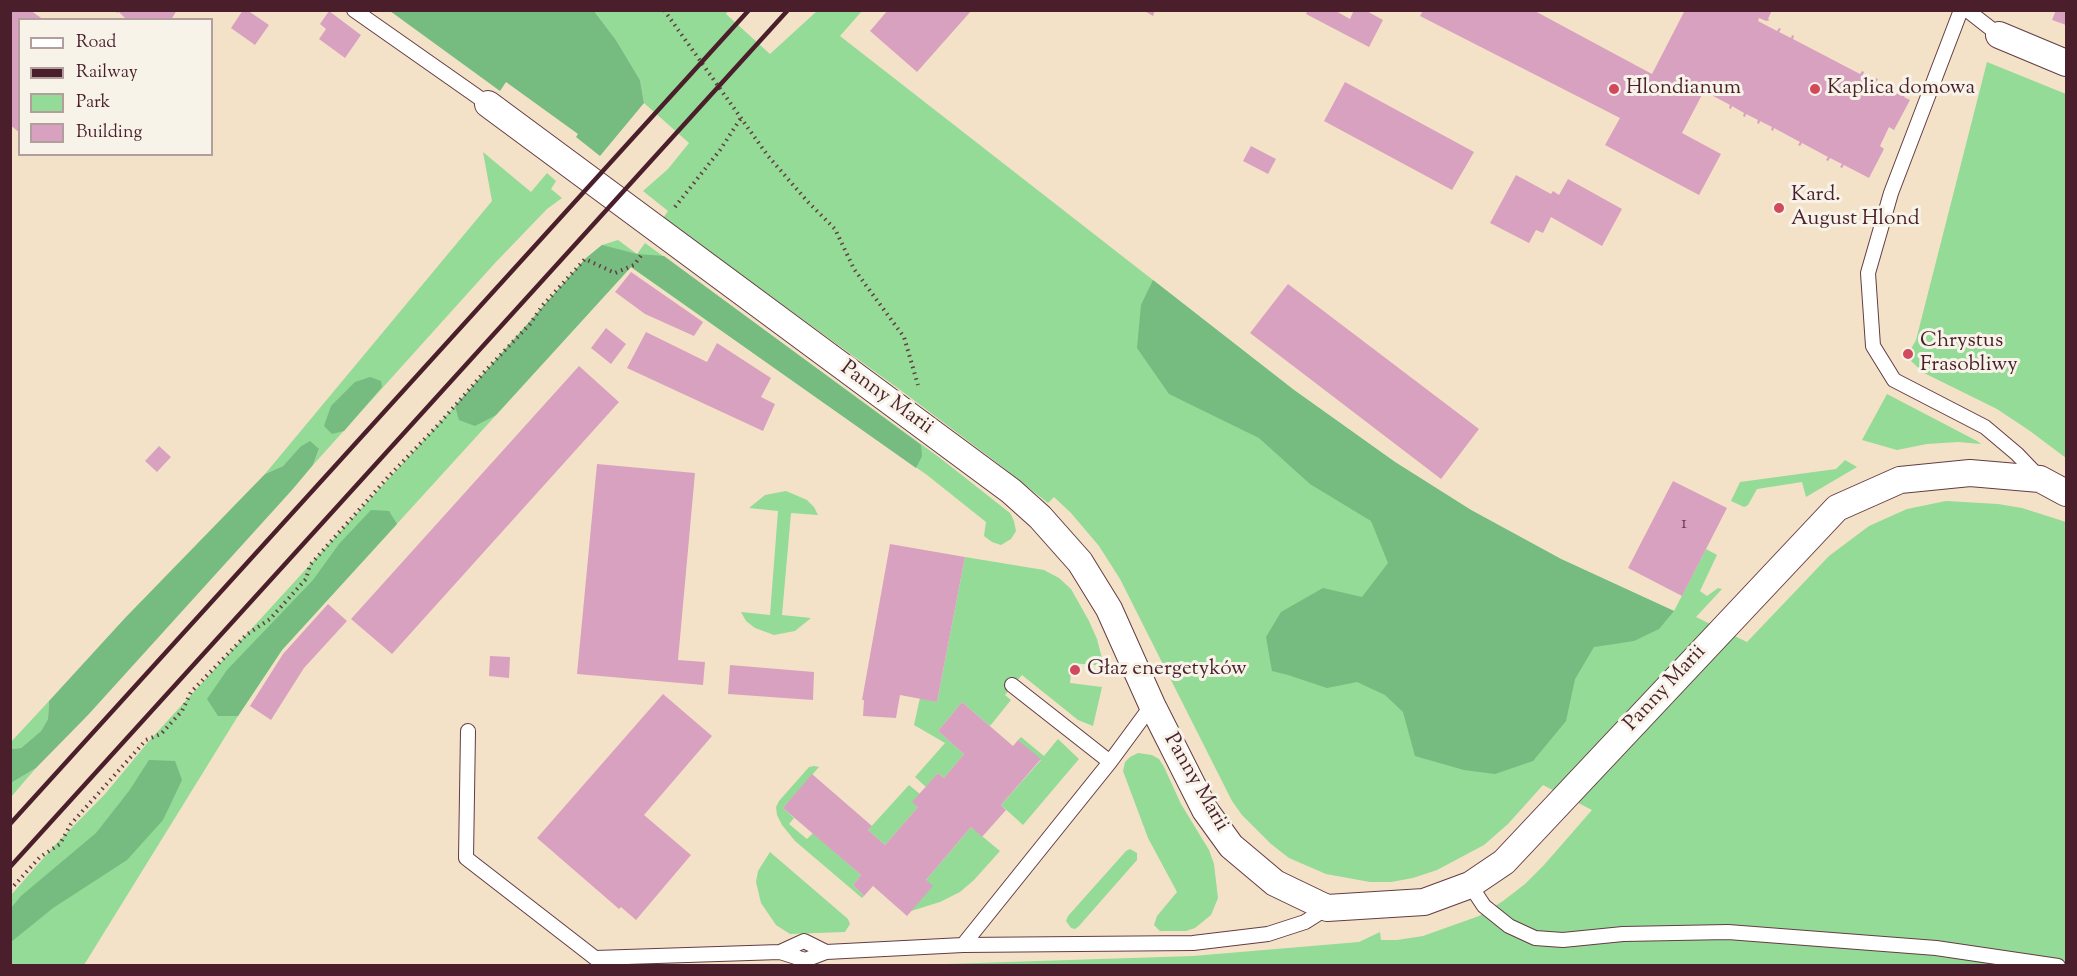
<!DOCTYPE html>
<meta charset="utf-8">
<style>
body{margin:0}
#map{position:relative;width:2077px;height:976px;overflow:hidden;background:#f4e2c8;font-family:"Sorts Mill Goudy",serif}
canvas{display:block}
.frame{position:absolute;inset:0;border:12px solid #4a1f2b;pointer-events:none}
.legend{position:absolute;left:18px;top:18px;width:195px;height:138px;box-sizing:border-box;background:#f7f3e8;border:2px solid #b29e9c;margin:0;padding:8px 10px;list-style:none;font-size:18px;color:#4a1f2b}
.legend li{display:flex;align-items:center;gap:12px;height:30px}
.legend b{width:30px;border:2px solid #b29e9c}
</style>
<div id="map">
<canvas width="2077" height="976"></canvas>
<div class="frame"></div>
<ul class="legend">
<li><b style="height:8px;background:#fff"></b>Road</li>
<li><b style="height:8px;background:#4a1f2b"></b>Railway</li>
<li><b style="height:16px;background:#93db96"></b>Park</li>
<li><b style="height:16px;background:#d9a1c0"></b>Building</li>
</ul>
</div>
<script>
const context = document.querySelector('canvas').getContext('2d');
context.lineJoin = 'round';
function fillPath(path, color) { context.fillStyle = color; context.fill(path, 'evenodd'); }
const poly = rows => new Path2D(rows.map(r => 'M' + r).join(''));
function strokePath(path, color, width, dash) { context.strokeStyle = color; context.lineWidth = width; context.lineCap = dash ? 'butt' : 'round'; context.setLineDash(dash || []); context.stroke(path); }
function write(font, color, halo, rows, align = 'center') {
  context.font = font + ' "Sorts Mill Goudy",serif'; context.lineWidth = 6; context.setLineDash([]); context.textBaseline = 'middle'; context.strokeStyle = halo; context.fillStyle = color; for (const [text, x, y, turn = 0] of rows) {
    context.save(); context.translate(x, y); context.rotate((+turn || 0) * Math.PI / 180); context.textAlign = isNaN(turn) ? turn : align; if (halo) context.strokeText(text, 0, 0); context.fillText(text, 0, 0); context.restore();
  }
}
const green = poly([
 [594,11,728,11,726,14,770,54,817,11,862,11,840,36,1294,390,1395,462,1471,510,1561,559,1674,611,1706,549,1717,555,1700,591,1707,596,1718,588,1722,589,1696,617,1747,642,1829,556,1869,526,1907,509,1946,501,1998,504,2022,508,2066,522,2066,965,915,965,1193,956,1359,942,1380,932,1381,940,1397,940,1423,936,1479,916,1503,901,1525,884,1544,865,1592,810,1543,785,1508,824,1484,845,1437,870,1413,878,1391,882,1370,882,1326,874,1289,858,1271,844,1242,815,1232,801,1120,579,1099,546,1071,513,1054,497,1048,503,1000,465,903,392,663,218,668,211,643,191,668,169,689,143,644,103,640,80,616,40],
 [1987,62,2066,94,2066,458,2030,431,1997,409,1924,373,1912,362,1908,354,1916,340],
 [483,152,531,192,547,173,556,181,551,189,562,198,547,209,495,263,313,465,319,450,300,447,283,466,265,474,492,201],
 [618,240,637,254,645,243,940,458,1010,513,1014,521,1016,531,1011,539,1001,545,992,542,984,536,986,522,927,475,631,267,282,650,238,716,84,965,11,966,11,895,56,844,105,794,149,741,455,406,585,259,602,245],
 [1887,394,1977,441,1981,444,1958,442,1927,444,1897,450,1862,440],
 [1845,460,1857,467,1806,497,1802,482,1757,489,1748,505,1744,507,1731,501,1740,482,1836,469],
 [786,491,807,500,814,507,818,515,791,513,782,615,811,618,795,631,774,635,755,628,746,621,741,612,770,615,778,511,749,508,765,495],
 [965,557,1044,570,1059,578,1071,589,1089,621,1097,639,1104,666,1072,663,1070,683,1102,687,1093,726,1078,720,1022,675,1005,695,1011,700,990,726,962,702,938,731,964,754,944,778,938,773,926,787,915,777,945,743,914,725,920,698,937,702],
 [49,701,48,719,41,731,21,748,11,749,10,743],
 [1021,737,1044,756,1058,739,1079,759,1023,825,1001,805,1041,760,1018,740],
 [1138,753,1152,755,1159,759,1164,767,1181,804,1209,850,1214,864,1218,898,1211,915,1195,928,1186,931,1160,931,1154,925,1157,916,1177,892,1148,838,1123,771,1125,762,1130,757],
 [814,766,819,767,783,808,794,818,789,824,807,839,813,833,861,875,853,885,864,896,862,898,795,841,782,825,777,815,776,807,779,801,809,767],
 [36,768,11,797,11,783],
 [909,785,920,794,918,807,885,845,868,830],
 [971,827,1000,851,974,880,960,892,940,902,911,911,926,880],
 [1130,849,1137,853,1137,860,1079,926,1075,929,1071,928,1066,921,1068,916,1126,851],
 [770,852,848,919,850,924,845,932,790,934,776,925,761,903,756,882,758,871]
]);
const forest = poly([
 [390,11,594,11,616,40,640,80,644,103,600,156,576,137,578,134,506,82,500,91],
 [602,245,637,254,664,256,921,445,922,456,916,468,631,267,496,415,475,426,459,420,455,406,585,259],
 [1153,280,1294,390,1395,462,1471,510,1561,559,1674,611,1659,629,1634,641,1594,647,1575,679,1566,721,1533,761,1495,774,1464,770,1415,756,1403,712,1385,695,1357,682,1327,688,1288,675,1272,671,1266,637,1281,612,1323,588,1362,597,1388,563,1371,521,1310,484,1259,438,1169,394,1137,348,1141,305],
 [370,377,381,381,382,387,344,431,332,434,324,426,331,406,355,382],
 [310,441,319,449,313,465,292,490,88,715,36,768,11,783,11,749,21,748,41,731,48,719,49,701,125,618,265,474,283,466,300,447],
 [371,510,389,511,397,524,282,650,238,716,218,716,207,699,227,670,313,580,339,544],
 [149,760,175,761,182,780,163,820,127,860,53,908,11,942,11,908,21,896,96,833,129,791]
]);
const building = poly([
 [10,10,30,10,44,20,20,20,20,133,10,125],
 [116,10,177,10,171,20,126,19,119,12,117,13],
 [243,10,247,10,269,25,255,45,231,28],
 [888,10,972,10,917,72,870,31],
 [1143,10,1155,10,1153,16],
 [1308,10,1334,10,1350,19,1354,10,1365,10,1383,20,1369,47,1306,14],
 [1423,10,1533,10,1652,74,1685,10,1772,10,1768,19,1770,20,1766,21,1759,18,1758,21,1777,31,1779,28,1781,29,1779,32,1791,38,1792,35,1794,36,1793,39,1860,74,1862,71,1864,72,1863,75,1874,81,1876,78,1878,79,1876,82,1902,96,1904,93,1906,94,1904,97,1910,100,1894,130,1889,127,1880,146,1884,149,1869,178,1844,165,1842,168,1840,167,1842,164,1830,158,1828,161,1826,160,1828,157,1802,143,1800,146,1798,145,1800,142,1774,128,1773,131,1771,130,1772,127,1760,121,1759,124,1757,123,1758,120,1746,114,1745,117,1743,116,1744,113,1732,106,1731,109,1729,108,1730,105,1704,91,1682,133,1721,154,1699,195,1605,145,1620,118,1420,16],
 [2056,10,2066,10,2066,25,2052,20],
 [329,11,361,35,345,58,319,39,326,29,320,24],
 [1345,82,1474,152,1452,190,1324,121],
 [1251,146,1276,159,1268,174,1243,161],
 [1516,175,1551,194,1553,191,1559,195,1568,179,1622,209,1602,246,1551,217,1543,233,1536,230,1529,243,1490,223],
 [631,272,703,322,694,336,645,314,615,292],
 [1288,284,1479,429,1441,479,1250,333],
 [606,328,626,344,611,364,591,348],
 [646,332,707,362,717,343,771,378,761,397,775,404,763,431,627,368],
 [579,366,619,402,392,654,351,619],
 [159,446,171,457,157,472,145,461],
 [597,464,695,473,678,660,705,662,703,685,577,674],
 [1673,481,1727,508,1682,596,1628,568],
 [890,544,965,557,937,702,900,695,896,718,863,716,864,700,862,700],
 [328,604,347,621,304,668,271,720,250,706,283,654],
 [490,656,510,657,509,678,489,676],
 [730,665,814,672,813,700,728,694],
 [663,694,712,736,644,815,691,855,636,920,621,907,619,909,537,838],
 [962,702,1013,746,1018,740,1041,759,1001,805,1006,810,982,837,971,827,926,880,933,886,907,916,873,886,864,896,853,885,861,875,783,808,812,774,872,826,868,830,885,845,918,807,912,802,938,773,944,778,964,754,938,731]
]);
const path = poly([
 [664,10,768,156,808,202,835,229,854,269,904,337,918,385],
 [675,207,720,150,741,118],
 [10,890,40,857,60,844,71,824,146,740,161,734,182,711,191,692,246,635,270,619,306,579,310,565,388,477,439,424,486,370,530,324,543,305,585,259,615,273,634,265,643,253]
]);
const service = poly([
 [354,10,488,104],
 [1961,10,1891,193,1868,273,1873,346,1894,380,1985,427,2017,454,2039,477],
 [1967,10,1999,35],
 [1012,685,1110,762],
 [468,731,466,858,595,958,780,952,805,960,826,952,963,945,1193,943,1268,934,1305,922,1327,908],
 [1470,885,1484,906,1509,926,1535,938,1563,940,1623,934,1728,932,1936,948,2058,966],
 [963,945,1110,762,1152,705],
 [780,952,804,941,826,952]
]);
const minor = poly([
 [1999,35,2066,63],
 [488,104,1011,491,1040,517,1080,562,1109,609,1152,705,1205,810,1231,846,1275,883,1327,908,1424,902,1470,885,1504,862,1837,508,1900,480,1970,473,2040,479,2066,493]
]);
const rail = poly([
 [10,824,749,10],
 [10,867,788,10]
]);
const markers = [
 [1614,89,6,"#d1495b"],
 [1815,89,6,"#d1495b"],
 [1779,208,6,"#d1495b"],
 [1908,354,6,"#d1495b"],
 [1075,670,6,"#d1495b"]
];
const numberNames = [
 ["1",1684,525]
];
const poiNames = [
 ["Hlondianum",1626,89],
 ["Kaplica domowa",1827,89],
 ["Kard.",1791,196],
 ["August Hlond",1791,220],
 ["Chrystus",1920,342],
 ["Frasobliwy",1920,366],
 ["Głaz energetyków",1087,670]
];
const streetNames = [
 ["Panny Marii",886,399,36],
 ["Panny Marii",1666,689,-47],
 ["Panny Marii",1195,783,60]
];
fillPath(green, '#93db96');
fillPath(forest, '#76bb7f');
fillPath(building, '#d9a1c0');
strokePath(service, '#643c43', 16);
strokePath(minor, '#643c43', 28);
strokePath(path, '#643c43', 4, [1.5, 4.5]);
strokePath(service, '#fff', 14);
strokePath(minor, '#fff', 26);
strokePath(rail, '#4a1f2b', 4.5);
for (const [x, y, r, color] of markers) { const dot = new Path2D(); dot.arc(x, y, r, 0, 2 * Math.PI); context.fillStyle = color; context.fill(dot); strokePath(dot, '#f7f3e8', 2); }
write('18px', '#6e4050', null, numberNames);
write('21px', '#4a1f2b', '#f7f3e8', poiNames, 'left');
write('21px', '#4a1f2b', '#f7f3e8', streetNames);
</script>
